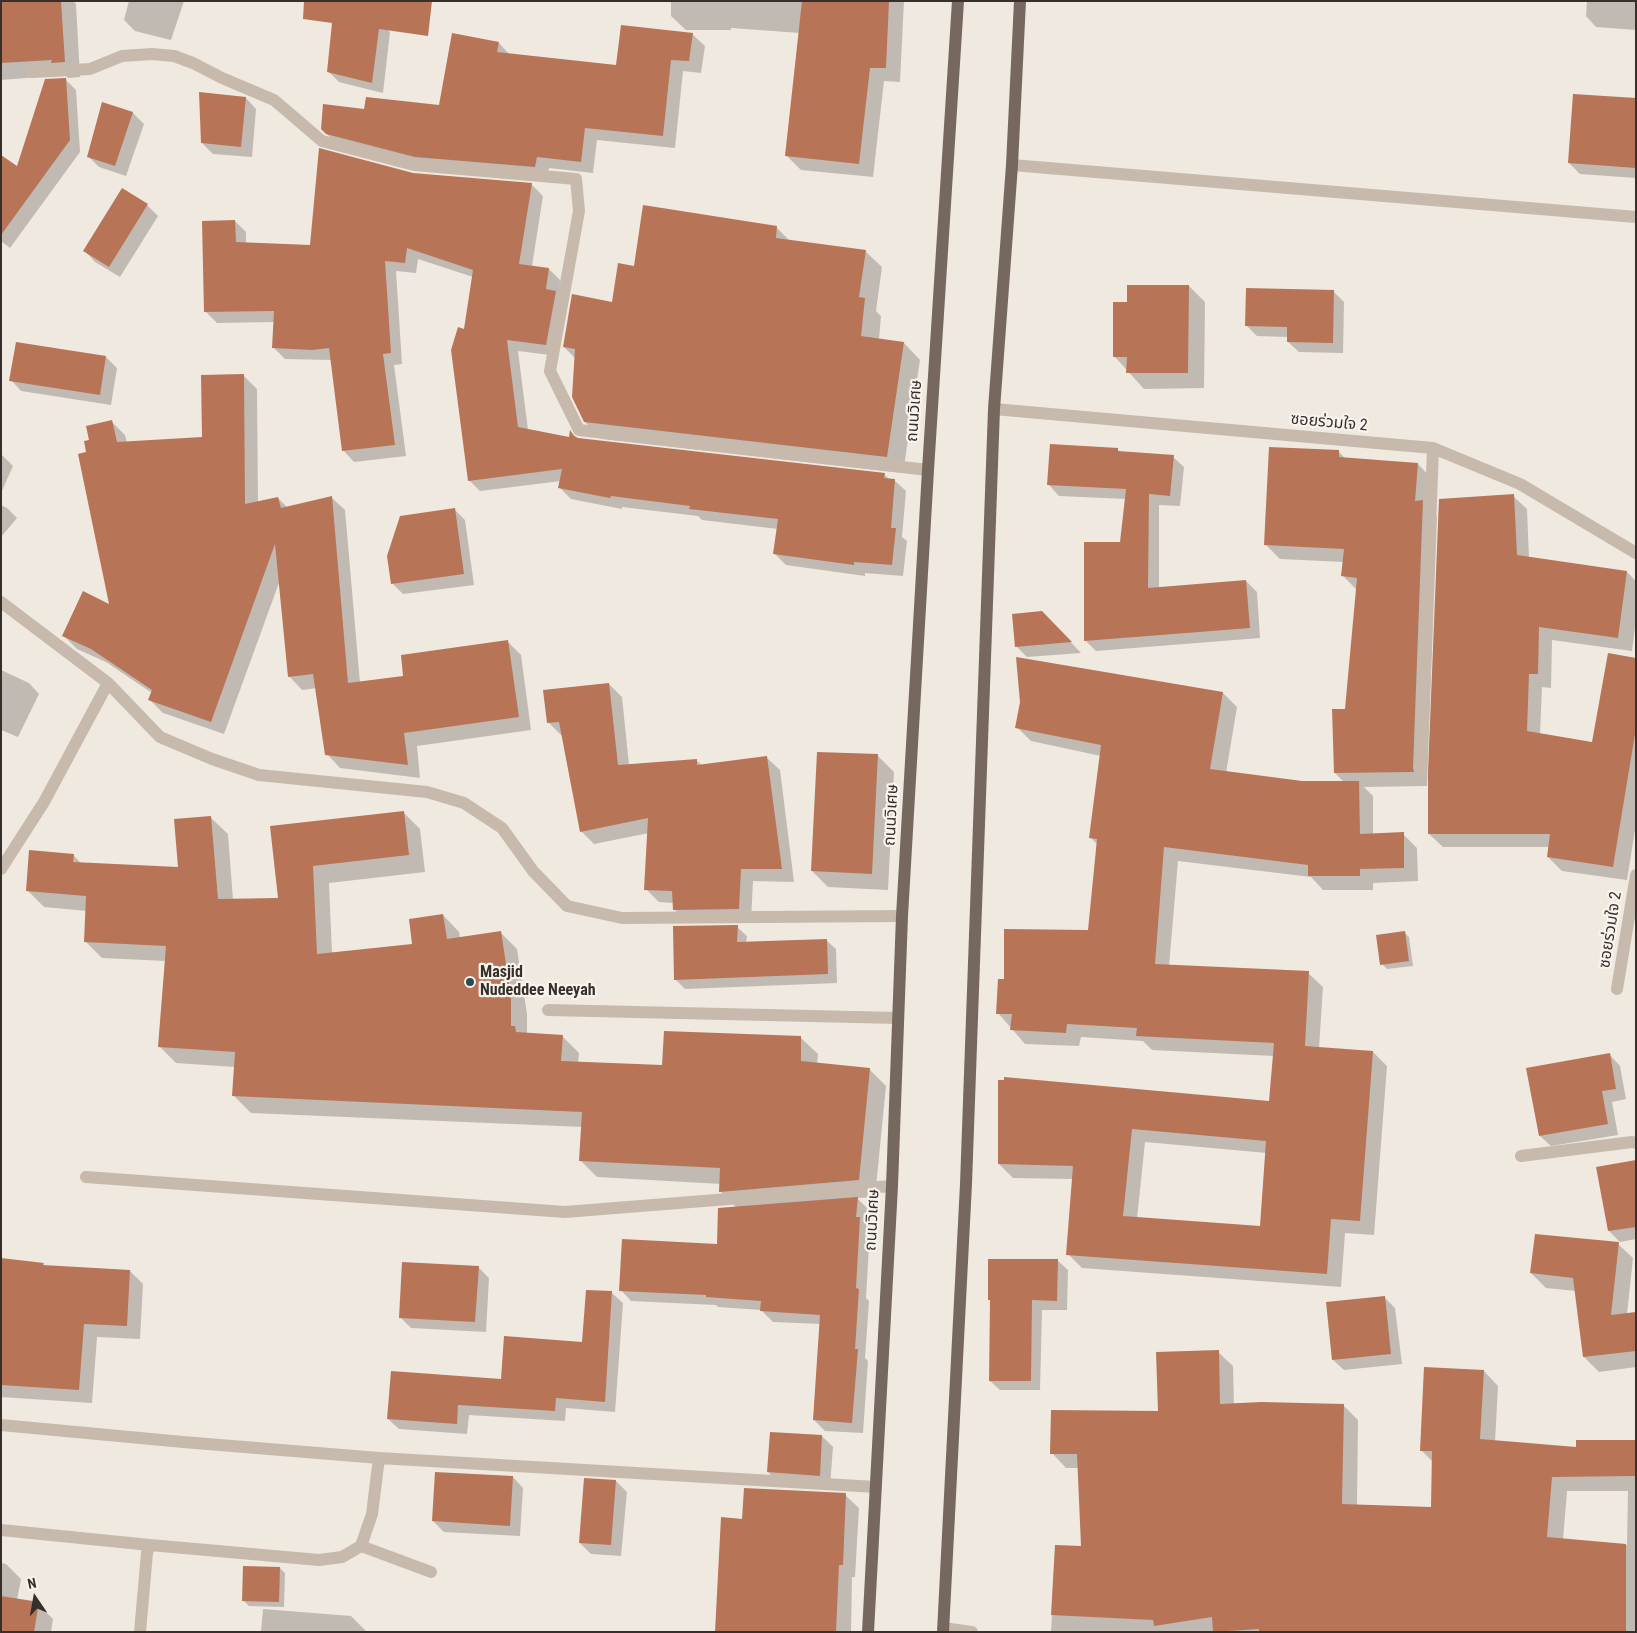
<!DOCTYPE html>
<meta charset="utf-8">
<style>
body{margin:0}
#map{position:relative;width:1637px;height:1633px;overflow:hidden;background:#f0e9e0;font-family:"Roboto Condensed",sans-serif}
canvas{display:block}
.frame{position:absolute;inset:0;border:2px solid #362f2b;pointer-events:none}
.north{position:absolute;left:10px;top:1573px;width:50px;height:50px;-webkit-text-stroke:4px #f8f3ec;paint-order:stroke;rotate:348deg;font-size:14px;font-weight:700;line-height:20px;text-align:center;color:#362f2b}
.north::after{content:'';display:block;margin:auto;width:18px;height:22px;background:#362f2b;clip-path:polygon(50% 0,100% 100%,50% 72%,0 100%)}
</style>
<div id="map">
<canvas width="1637" height="1633"></canvas>
<div class="frame"></div>
<div class="north">N</div>
</div>
<script>
const context = document.querySelector('canvas').getContext('2d');
context.lineJoin = 'round';
function fillPath(path, color) { context.fillStyle = color; context.fill(path, 'evenodd'); }
const poly = rows => new Path2D(rows.map(r => 'M' + r).join(''));
function strokePath(path, color, width, dash) { context.strokeStyle = color; context.lineWidth = width; context.lineCap = dash ? 'butt' : 'round'; context.setLineDash(dash || []); context.stroke(path); }
function write(font, color, halo, rows, align = 'center') {
  context.font = font + ' "Roboto Condensed","Noto Sans Thai",sans-serif'; context.lineWidth = 4.5; context.setLineDash([]); context.textBaseline = 'middle'; context.strokeStyle = halo; context.fillStyle = color; for (const [text, x, y, turn = 0] of rows) {
    context.save(); context.translate(x, y); context.rotate((+turn || 0) * Math.PI / 180); context.textAlign = isNaN(turn) ? turn : align; if (halo) context.strokeText(text, 0, 0); context.fillText(text, 0, 0); context.restore();
  }
}
const shadow = poly([
 [1,1,73,1,76,4,80,77,68,78,65,75,1,80],
 [129,1,184,1,171,40,135,31,124,20],
 [671,1,904,1,900,82,884,81,873,177,801,170,786,155,800,33,731,28,731,30,686,30,671,16],
 [1587,1,1636,1,1636,30,1596,27,1586,16],
 [379,21,390,32,383,93,339,82,328,71],
 [692,34,705,46,701,73,683,71,675,148,597,140,593,173,549,168,547,179,429,169,334,141,322,129,365,110,440,106,499,43,509,54,618,66],
 [66,80,76,90,80,152,10,248,1,241,1,156,17,168],
 [246,98,256,109,252,157,213,154,202,143],
 [1636,100,1636,178,1580,174,1569,163],
 [102,103,133,113,144,124,126,176,99,167,88,156],
 [413,174,532,185,543,196,532,266,549,269,560,280,558,356,518,351,528,430,571,438,571,432,578,439,884,474,889,479,894,480,906,491,902,537,907,541,903,576,865,573,865,576,786,565,774,553,778,529,702,520,698,516,622,507,622,509,571,499,560,488,561,481,480,491,469,480,465,331,473,277,418,259,416,273,396,271,402,364,394,365,406,456,354,462,343,450,332,360,285,359,273,347,275,322,217,323,205,311,235,221,246,232,246,244,311,247],
 [147,205,158,216,120,277,95,262,85,251],
 [777,228,790,241,865,251,882,267,876,311,881,316,879,339,904,343,920,360,903,473,602,439,585,422,575,358,564,347,613,303,635,267],
 [1189,286,1205,302,1204,388,1144,389,1115,357,1128,304],
 [1333,291,1344,302,1343,353,1299,352,1288,342,1288,337,1257,336,1247,326],
 [17,344,106,357,117,368,111,405,21,391,11,380],
 [243,375,257,389,258,502,278,498,287,507,331,497,345,510,360,683,405,678,507,641,521,655,531,730,417,746,420,778,340,768,327,754,317,688,302,690,289,676,280,580,224,734,163,713,150,700,152,693,106,662,77,649,63,635,111,607,87,453,90,441,112,422,125,435,127,443,203,438],
 [1117,449,1120,452,1173,457,1184,467,1180,506,1159,505,1159,589,1246,581,1257,592,1260,638,1096,651,1086,641,1122,544,1126,499,1059,496,1049,485],
 [1339,452,1346,459,1418,464,1432,479,1429,508,1437,516,1427,786,1364,787,1373,796,1373,835,1403,834,1417,848,1418,881,1373,883,1373,890,1323,890,1311,877,1178,861,1169,966,1308,973,1323,987,1319,1048,1373,1052,1387,1066,1374,1235,1345,1233,1341,1287,1082,1268,1068,1254,1073,1179,1013,1178,999,1164,999,1082,1271,1102,1274,1056,1152,1050,1143,1041,1081,1037,1079,1046,1025,1044,998,1013,1005,980,1089,931,1097,844,1091,838,1101,756,1031,741,1017,727,1223,693,1237,707,1226,773,1302,782,1344,782,1335,773,1346,710,1357,590,1343,576,1344,562,1280,559,1265,544],
 [1145,1142,1267,1153,1261,1228,1137,1219],
 [1,454,13,466,1,493],
 [1513,496,1527,509,1529,558,1627,572,1636,581,1636,620,1632,651,1552,640,1551,688,1542,687,1540,735,1593,743,1636,659,1636,824,1627,880,1562,871,1548,857,1550,847,1443,847,1429,834],
 [1,505,7,508,17,518,1,537],
 [454,509,465,520,474,585,403,594,392,583],
 [1042,612,1081,653,1027,657,1016,646],
 [1,670,29,683,39,694,18,737,1,730],
 [609,684,622,697,629,765,696,760,702,765,767,758,780,770,794,882,753,881,751,921,687,922,674,909,674,903,659,902,646,889,649,833,594,844,581,831,563,735,561,735,548,722],
 [878,756,894,772,888,890,828,887,812,871],
 [403,812,420,829,425,872,329,883,332,953,413,945,443,915,459,932,460,938,500,932,517,949,527,1014,527,1034,562,1036,579,1053,578,1063,664,1066,801,1038,818,1054,817,1064,869,1069,886,1086,875,1197,857,1198,868,1209,867,1226,870,1229,866,1298,869,1301,865,1358,868,1361,863,1433,825,1431,814,1420,821,1324,773,1322,761,1310,718,1307,716,1305,631,1301,621,1290,718,1245,737,1208,720,1191,721,1184,597,1177,580,1160,583,1127,251,1113,234,1096,235,1067,176,1063,159,1046,166,961,102,958,85,941,87,911,44,907,27,890,73,855,82,864,180,869,211,818,228,834,233,900,279,899,271,827],
 [737,927,747,936,746,943,826,940,836,949,837,983,685,989,675,979],
 [1404,932,1409,937,1413,966,1387,969,1382,964],
 [1610,1055,1620,1066,1626,1099,1612,1102,1618,1135,1551,1146,1540,1136],
 [1636,1161,1636,1239,1620,1242,1609,1231],
 [1618,1244,1633,1258,1627,1314,1636,1313,1636,1367,1599,1372,1584,1357,1576,1291,1546,1288,1531,1273],
 [1,1259,43,1264,46,1267,130,1271,143,1284,140,1339,97,1337,92,1403,1,1397],
 [1058,1261,1068,1270,1067,1310,1042,1310,1040,1390,1000,1390,990,1381,991,1301],
 [478,1267,489,1278,486,1332,411,1328,401,1318],
 [612,1293,623,1303,615,1412,566,1408,565,1421,469,1415,467,1434,399,1429,388,1419,502,1380,583,1343],
 [1384,1297,1395,1308,1402,1364,1344,1370,1333,1360],
 [1218,1352,1233,1366,1234,1405,1343,1405,1358,1420,1357,1505,1432,1508,1433,1462,1421,1450,1484,1371,1498,1386,1495,1442,1578,1449,1636,1441,1636,1632,1051,1632,1056,1546,1082,1547,1079,1468,1066,1468,1052,1453,1159,1412],
 [1567,1491,1628,1491,1627,1545,1563,1540],
 [822,1436,833,1447,830,1486,779,1483,768,1472],
 [513,1477,523,1488,520,1536,444,1532,433,1521],
 [616,1481,627,1492,621,1556,591,1554,580,1543],
 [845,1495,859,1508,855,1577,852,1577,851,1632,716,1632,743,1520],
 [1,1563,6,1564,21,1579,17,1600,38,1604,53,1619,51,1632,1,1632],
 [280,1568,285,1573,284,1607,249,1606,244,1601],
 [263,1609,351,1616,367,1632,261,1632]
]);
const building = poly([
 [1,1,61,1,65,62,51,63,52,60,1,63],
 [304,1,432,1,428,36,379,29,372,83,327,72,332,23,303,19],
 [802,1,889,1,886,68,870,68,859,164,785,156],
 [621,25,693,33,689,61,671,60,663,136,585,128,581,162,537,157,535,167,415,157,326,134,321,129,323,104,364,109,366,97,439,105,452,33,499,42,497,52,616,65],
 [66,78,70,140,1,235,1,155,17,166,45,79],
 [199,92,246,97,241,147,201,143],
 [1573,94,1636,98,1636,168,1568,163],
 [102,102,133,112,115,166,87,157],
 [319,148,413,173,532,183,519,264,549,268,546,289,556,291,546,345,507,340,518,427,569,437,570,430,574,436,578,438,885,473,884,478,895,479,891,528,896,528,892,565,854,562,854,565,773,554,778,519,689,509,690,506,611,496,610,498,558,488,562,469,468,481,451,350,458,327,464,329,473,270,407,248,405,263,385,261,391,353,383,354,395,445,342,451,329,348,312,350,272,348,274,311,204,312,202,221,235,220,236,242,310,245],
 [122,188,148,204,109,267,83,251],
 [643,205,777,226,776,238,866,250,859,297,865,298,861,336,904,342,887,457,584,422,572,397,575,349,563,347,572,294,612,302,618,263,634,266],
 [1127,285,1189,285,1188,373,1126,373,1127,357,1113,357,1113,302,1127,302],
 [1246,288,1334,290,1333,343,1287,342,1287,327,1245,326],
 [16,342,106,356,100,395,9,381],
 [244,374,245,504,278,497,281,508,332,496,348,683,403,676,401,655,508,640,519,717,404,733,408,765,325,755,313,674,288,677,275,544,211,722,148,700,152,690,91,649,62,636,83,591,109,604,78,454,86,452,84,441,89,440,86,426,112,420,117,442,202,437,201,375],
 [1050,444,1118,448,1118,451,1174,455,1170,496,1149,494,1148,588,1246,580,1250,628,1084,641,1084,542,1120,542,1126,489,1047,485],
 [1269,447,1339,450,1339,457,1418,463,1415,501,1423,500,1413,768,1414,772,1334,773,1332,709,1345,709,1357,578,1341,576,1344,549,1264,545],
 [1514,494,1517,555,1627,571,1618,638,1539,627,1538,674,1529,674,1527,731,1592,742,1608,653,1636,658,1636,728,1613,867,1547,857,1550,834,1428,834,1428,772,1439,499],
 [455,508,464,574,391,584,387,556,400,516],
 [1042,611,1072,642,1015,647,1012,614],
 [1016,657,1223,692,1210,769,1302,781,1359,781,1360,834,1404,832,1404,868,1360,869,1360,876,1308,876,1308,865,1164,847,1155,964,1309,971,1305,1046,1373,1051,1360,1221,1331,1219,1327,1274,1066,1255,1073,1166,998,1164,998,1080,1004,1080,1004,1077,1269,1101,1274,1043,1136,1036,1137,1028,1067,1024,1066,1033,1010,1030,1012,1014,996,1014,998,979,1004,979,1004,929,1088,930,1097,839,1089,838,1101,745,1015,728,1020,702],
 [1132,1129,1266,1141,1260,1226,1123,1216],
 [609,683,618,765,697,759,697,765,767,756,782,869,741,869,739,909,673,910,672,891,644,890,648,818,580,832,559,722,547,723,543,690],
 [817,752,878,754,872,874,811,871],
 [404,811,409,855,313,866,317,954,412,944,409,919,443,914,447,939,501,931,511,997,511,1026,515,1026,516,1032,563,1035,561,1061,662,1065,664,1031,801,1036,801,1061,870,1068,859,1180,719,1192,720,1168,579,1161,582,1112,232,1096,235,1052,158,1047,166,946,84,942,86,896,26,891,29,850,74,854,73,862,178,867,174,819,211,816,218,899,278,898,270,826],
 [738,925,737,942,827,939,828,974,674,980,673,926],
 [1405,931,1409,961,1380,965,1376,935],
 [1610,1053,1616,1089,1602,1091,1608,1124,1539,1136,1526,1068],
 [1636,1160,1636,1227,1608,1231,1596,1167],
 [858,1197,856,1217,860,1217,856,1288,859,1289,855,1349,858,1349,852,1423,813,1420,820,1315,760,1311,761,1301,706,1297,706,1295,619,1291,622,1239,717,1244,718,1208],
 [1535,1234,1619,1242,1611,1315,1636,1312,1636,1351,1583,1357,1573,1278,1530,1273],
 [1,1258,44,1263,43,1265,130,1270,127,1326,84,1324,79,1390,1,1385],
 [988,1259,1058,1259,1057,1301,1032,1300,1031,1381,989,1381,990,1300,988,1300],
 [402,1262,479,1266,475,1322,399,1318],
 [586,1290,612,1291,605,1402,556,1398,555,1411,458,1405,457,1424,387,1419,391,1371,501,1379,504,1336,582,1342],
 [1385,1296,1391,1354,1332,1360,1326,1302],
 [1219,1350,1220,1404,1261,1402,1344,1404,1342,1504,1431,1507,1432,1451,1420,1451,1424,1367,1484,1370,1480,1439,1576,1447,1576,1440,1636,1440,1636,1476,1552,1477,1547,1537,1626,1544,1626,1632,1259,1632,1259,1629,1213,1632,1212,1617,1154,1626,1153,1620,1051,1615,1055,1545,1081,1546,1077,1454,1050,1454,1051,1410,1158,1411,1156,1352],
 [770,1432,822,1435,820,1476,767,1472],
 [435,1472,513,1476,510,1526,432,1521],
 [584,1478,616,1480,611,1545,579,1543],
 [744,1488,846,1493,843,1565,839,1565,836,1632,715,1632,721,1517,742,1519],
 [243,1566,280,1567,279,1602,242,1601],
 [1,1596,39,1602,34,1632,1,1632]
]);
const minor = poly([
 [33,72,90,69,122,56,152,54,174,56,193,63,222,78,274,100,322,141,414,165,576,179,579,211,550,371,579,430,928,470],
 [1012,165,1636,217],
 [994,409,1433,448,1520,484,1636,553],
 [1,602,108,683,160,737,212,759,259,775,427,792,464,803,502,828,533,871,567,906,622,918,902,916],
 [1421,768,1433,448],
 [1,869,44,802,108,683],
 [1617,989,1636,875],
 [548,1010,898,1018],
 [1521,1156,1632,1142,1636,1143],
 [86,1177,565,1212,892,1186],
 [1,1425,183,1442,379,1458,876,1487],
 [1,1530,150,1545],
 [361,1546,431,1572],
 [943,1628,972,1632],
 [140,1632,147,1553,150,1545,319,1560,342,1557,361,1546,372,1514,379,1458]
]);
const major = poly([
 [868,1632,892,1186,902,916,928,470,958,1],
 [943,1632,966,1184,994,409,1012,165,1020,1]
]);
const markers = [
 [470,982,5,"#254d53"]
];
const streetNames = [
 ["ถนนวิเศษ",915,411,-86],
 ["ซอยร่วมใจ 2",1329,423,5],
 ["ถนนวิเศษ",892,815,-87],
 ["ซอยร่วมใจ 2",1611,930,-81],
 ["ถนนวิเศษ",873,1220,-87]
];
const poiNames = [
 ["Masjid",480,973],
 ["Nudeddee Neeyah",480,991]
];
fillPath(shadow, '#0003');
fillPath(building, '#b77457');
strokePath(minor, '#c7baad', 12);
strokePath(major, '#76685e', 12);
for (const [x, y, r, color] of markers) { const dot = new Path2D(); dot.arc(x, y, r, 0, 2 * Math.PI); context.fillStyle = color; context.fill(dot); strokePath(dot, '#f8f3ec', 2); }
write('16px', '#362f2b', '#f8f3ec', streetNames);
write('bold 16px', '#362f2b', '#f8f3ec', poiNames, 'left');
</script>
